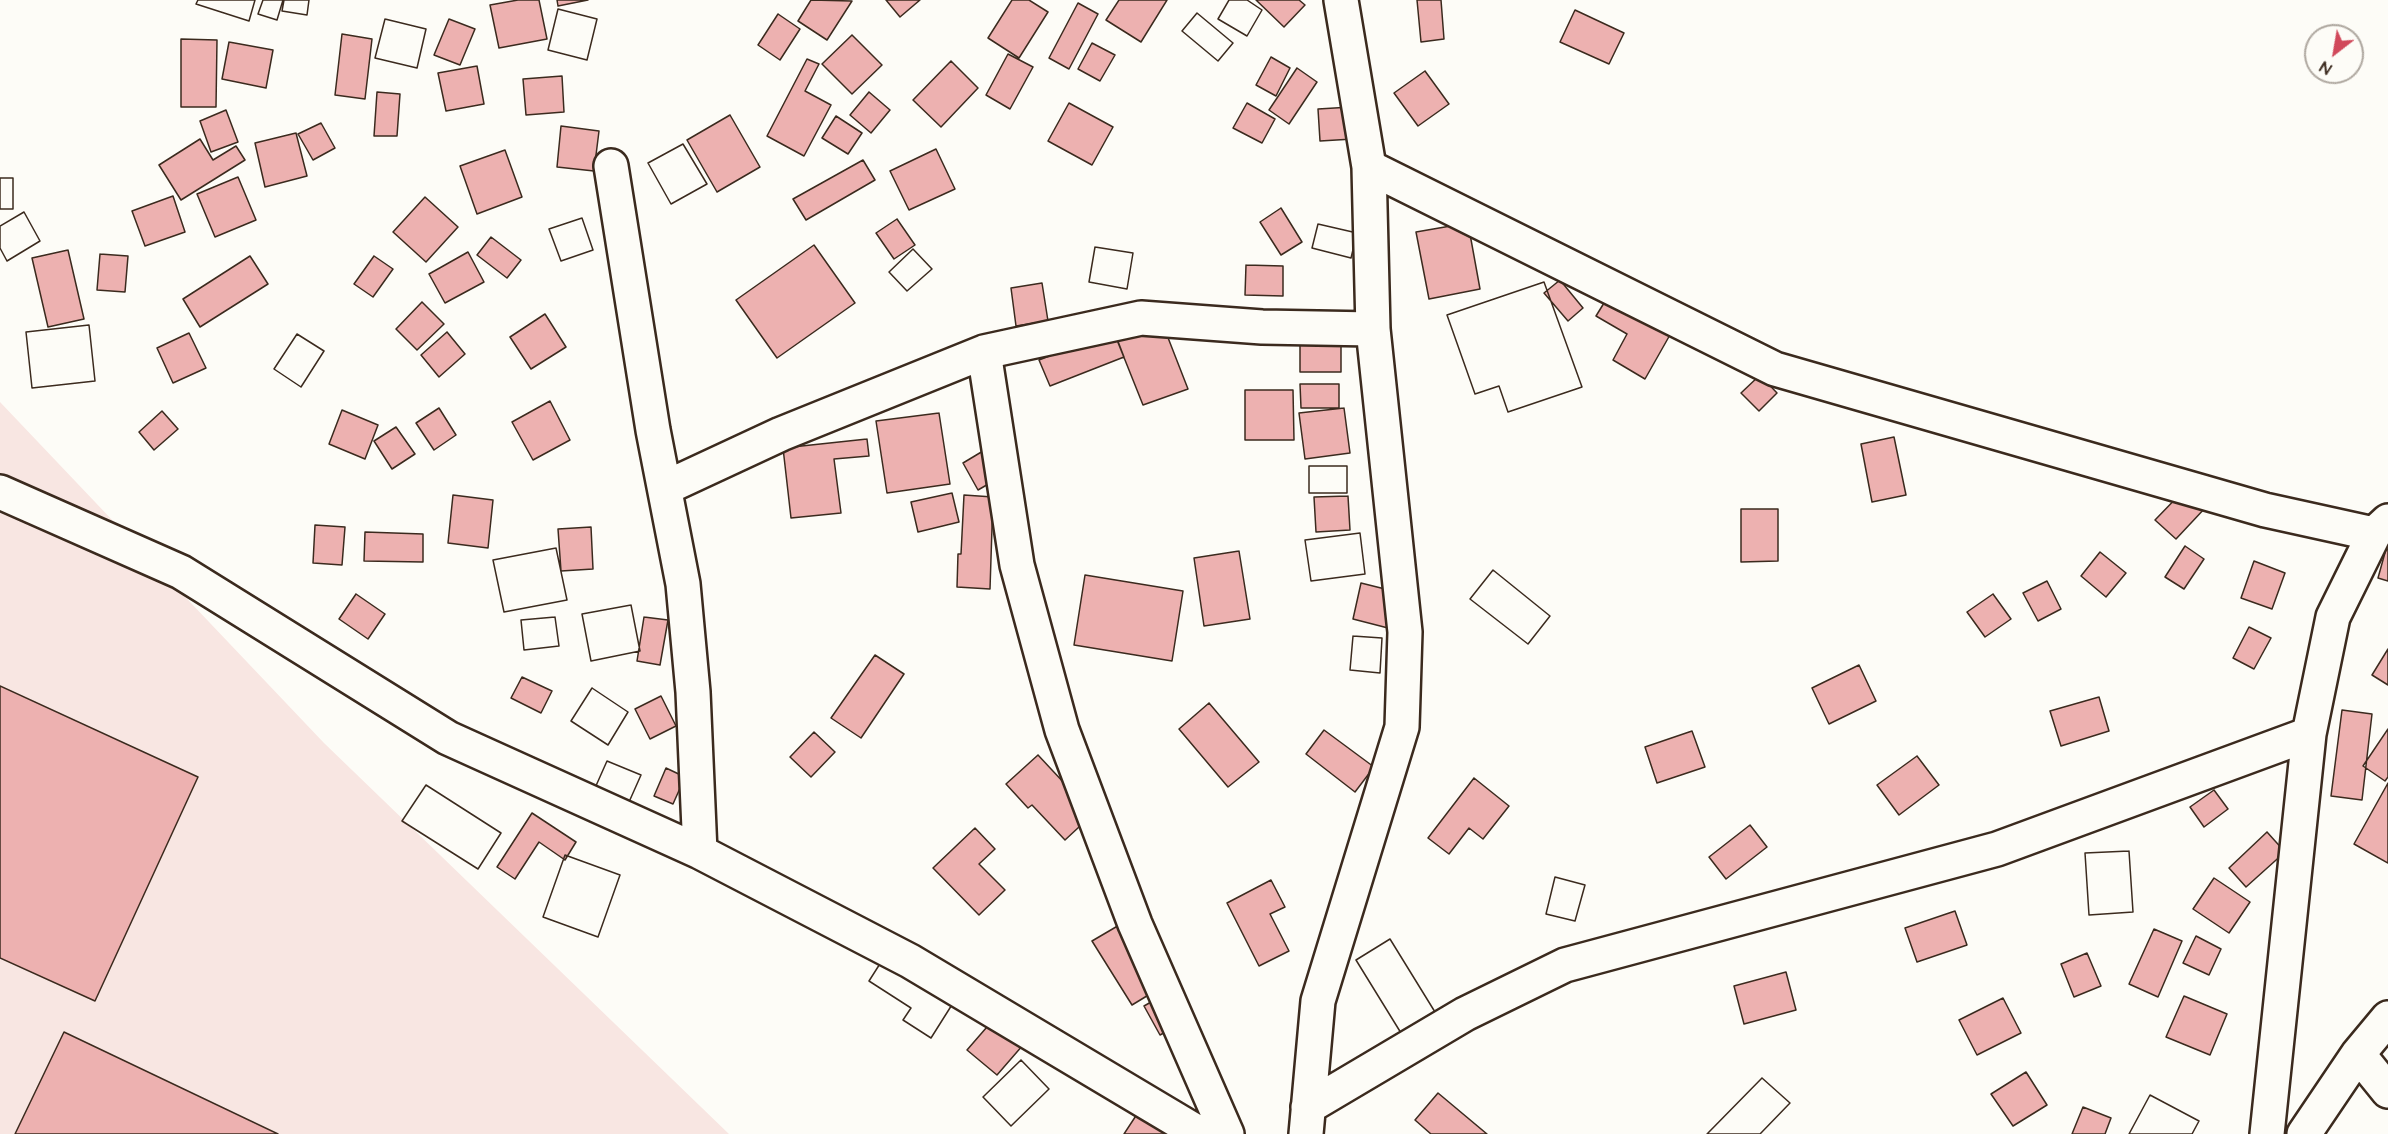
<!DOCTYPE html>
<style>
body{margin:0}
#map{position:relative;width:2388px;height:1134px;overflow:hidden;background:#fdfcf7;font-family:"Architects Daughter",sans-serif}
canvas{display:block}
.north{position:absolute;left:2304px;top:24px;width:60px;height:60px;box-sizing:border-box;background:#fdfcf7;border:2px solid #afa8a0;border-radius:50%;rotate:211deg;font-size:16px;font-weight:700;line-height:24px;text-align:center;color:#3b2a1e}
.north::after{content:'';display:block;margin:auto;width:21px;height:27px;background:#d1495b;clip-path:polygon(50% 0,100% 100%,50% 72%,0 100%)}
</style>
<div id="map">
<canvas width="2388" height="1134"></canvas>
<div class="north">N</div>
</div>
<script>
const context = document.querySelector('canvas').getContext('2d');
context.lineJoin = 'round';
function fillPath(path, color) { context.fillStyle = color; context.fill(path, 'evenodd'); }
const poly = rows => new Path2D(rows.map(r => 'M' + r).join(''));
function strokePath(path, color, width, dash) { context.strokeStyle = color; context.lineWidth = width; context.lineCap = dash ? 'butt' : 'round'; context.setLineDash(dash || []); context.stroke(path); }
const built = poly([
 [0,402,324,743,729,1134,0,1134]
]);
const building = poly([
 [198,0,255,0,249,21,196,4,198,0],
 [198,0,255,0,249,21,196,4,198,0],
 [263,0,283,0,277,20,258,14,263,0],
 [263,0,283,0,277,20,258,14,263,0],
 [284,0,309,0,307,15,282,11,284,0],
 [284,0,309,0,307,15,282,11,284,0],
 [518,0,539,0,547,39,499,48,490,5,518,0],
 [557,0,588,0,558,6,557,0],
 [811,0,852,1,827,40,798,21,811,0],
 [886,0,920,0,900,17,886,0],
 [1012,0,1029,0,1048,12,1019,58,988,38,1012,0],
 [1119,0,1167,0,1141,42,1106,20,1119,0],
 [1229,0,1247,0,1262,10,1247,36,1218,19,1229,0],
 [1229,0,1247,0,1262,10,1247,36,1218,19,1229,0],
 [1256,0,1299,0,1305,5,1284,27,1256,0],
 [1417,0,1441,0,1444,39,1421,42,1417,0],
 [1078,3,1098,14,1069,69,1049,58,1078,3],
 [558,9,597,19,587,60,548,50,558,9],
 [558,9,597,19,587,60,548,50,558,9],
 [1575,10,1624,33,1609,64,1560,42,1575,10],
 [1197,13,1233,43,1218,61,1182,31,1197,13],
 [1197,13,1233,43,1218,61,1182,31,1197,13],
 [778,14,800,29,780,60,758,45,778,14],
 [385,19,426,29,417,68,375,58,385,19],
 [385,19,426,29,417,68,375,58,385,19],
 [449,19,475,29,460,65,434,55,449,19],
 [342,34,372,39,365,99,335,95,342,34],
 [852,35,882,65,852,94,822,64,852,35],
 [181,39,217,40,216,107,181,107,181,39],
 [229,42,273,50,266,88,222,79,229,42],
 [1092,43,1115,55,1100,81,1078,69,1092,43],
 [1008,54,1033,67,1010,109,986,95,1008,54],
 [1271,57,1290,68,1276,96,1256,85,1271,57],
 [807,59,819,64,805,91,831,105,804,156,767,136,807,59],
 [951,61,978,88,941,127,913,100,951,61],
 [477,66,484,104,446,111,438,73,477,66],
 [1297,68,1317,82,1289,124,1269,110,1297,68],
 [1425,71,1449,104,1418,126,1394,93,1425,71],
 [562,76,564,112,526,115,523,79,562,76],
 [377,92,400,94,397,136,374,136,377,92],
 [869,92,890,110,871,133,850,115,869,92],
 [1069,103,1113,127,1092,165,1048,141,1069,103],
 [1247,103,1275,119,1262,143,1233,128,1247,103],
 [1351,107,1353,139,1320,141,1318,109,1351,107],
 [226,110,238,142,211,152,200,121,226,110],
 [730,115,760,167,717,192,687,140,730,115],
 [836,116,862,133,848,154,822,138,836,116],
 [321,123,335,148,313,160,298,134,321,123],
 [561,126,599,131,594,171,557,167,561,126],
 [296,133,307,176,265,187,255,143,296,133],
 [200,139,213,160,236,146,245,160,181,200,159,165,200,139],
 [683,144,707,184,671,204,648,163,683,144],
 [683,144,707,184,671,204,648,163,683,144],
 [936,149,955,189,909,210,890,171,936,149],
 [505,150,522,197,477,214,460,166,505,150],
 [863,160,875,180,806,220,793,199,863,160],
 [238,177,256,220,215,237,197,194,238,177],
 [0,178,13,178,13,209,0,209,0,178],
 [0,178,13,178,13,209,0,209,0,178],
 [173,196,185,232,145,246,132,211,173,196],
 [425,197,458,227,426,262,393,232,425,197],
 [1281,208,1302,242,1281,255,1260,222,1281,208],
 [24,212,40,241,7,261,0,248,0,226,24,212],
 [24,212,40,241,7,261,0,248,0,226,24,212],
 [582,218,593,250,561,261,549,229,582,218],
 [582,218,593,250,561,261,549,229,582,218],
 [897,219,915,245,894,259,876,233,897,219],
 [1468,223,1480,289,1429,299,1416,232,1468,223],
 [1318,224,1357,233,1351,258,1312,248,1318,224],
 [1318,224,1357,233,1351,258,1312,248,1318,224],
 [491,237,521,260,507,278,477,255,491,237],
 [814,245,855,303,777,358,736,300,814,245],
 [1095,247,1133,253,1127,289,1089,282,1095,247],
 [1095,247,1133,253,1127,289,1089,282,1095,247],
 [913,249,932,269,907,291,889,272,913,249],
 [913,249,932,269,907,291,889,272,913,249],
 [68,250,84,319,48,327,32,258,68,250],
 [468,252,484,282,445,303,429,274,468,252],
 [100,254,128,256,125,292,97,290,100,254],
 [250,256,268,284,200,327,183,299,250,256],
 [374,256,393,269,373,297,354,284,374,256],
 [1246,265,1283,266,1283,296,1245,295,1246,265],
 [1560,280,1583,308,1568,321,1544,293,1560,280],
 [1544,282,1582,387,1508,412,1499,386,1475,394,1447,315,1544,282],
 [1544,282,1582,387,1508,412,1499,386,1475,394,1447,315,1544,282],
 [1042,283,1048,321,1016,326,1011,288,1042,283],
 [1612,290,1675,326,1645,379,1613,360,1627,334,1596,316,1612,290],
 [422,302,444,324,417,350,396,329,422,302],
 [1158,312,1188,389,1143,405,1113,330,1158,312],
 [545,314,566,347,531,369,510,337,545,314],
 [89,325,95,381,32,388,26,332,89,325],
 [89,325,95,381,32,388,26,332,89,325],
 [1300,326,1341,327,1341,372,1300,372,1300,326],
 [1114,331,1124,357,1050,386,1039,360,1114,331],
 [447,332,465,354,439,377,421,355,447,332],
 [189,333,206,368,173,383,157,348,189,333],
 [297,334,324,351,301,387,274,369,297,334],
 [297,334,324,351,301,387,274,369,297,334],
 [1760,375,1777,393,1759,411,1741,393,1760,375],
 [1300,384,1339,384,1339,408,1301,408,1300,384],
 [1245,390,1293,390,1294,440,1245,440,1245,390],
 [550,401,570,440,533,460,512,422,550,401],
 [439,408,456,435,434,450,416,423,439,408],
 [1344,408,1350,453,1305,459,1299,413,1344,408],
 [342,410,378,425,365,459,329,444,342,410],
 [162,411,178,429,154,450,139,432,162,411],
 [939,413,950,484,887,493,876,421,939,413],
 [396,427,415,454,392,469,374,441,396,427],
 [1894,437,1906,495,1872,502,1861,444,1894,437],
 [867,439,869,456,834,459,841,513,791,518,783,448,867,439],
 [988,448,1004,475,978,490,963,463,988,448],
 [1309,466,1347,466,1347,493,1309,493,1309,466],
 [1309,466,1347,466,1347,493,1309,493,1309,466],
 [2186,488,2206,507,2176,539,2155,520,2186,488],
 [952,493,959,522,918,532,911,502,952,493],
 [453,495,493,500,488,548,448,543,453,495],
 [964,495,993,497,990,589,957,587,958,554,961,554,964,495],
 [1348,496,1350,530,1316,532,1314,497,1348,496],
 [1741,509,1778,509,1778,561,1741,562,1741,509],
 [315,525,345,527,342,565,313,563,315,525],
 [591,527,593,569,561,571,558,529,591,527],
 [365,532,423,534,423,562,364,561,365,532],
 [1360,533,1365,574,1311,581,1305,540,1360,533],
 [1360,533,1365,574,1311,581,1305,540,1360,533],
 [2185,546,2204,559,2184,589,2165,577,2185,546],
 [556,548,567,600,504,612,493,560,556,548],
 [556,548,567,600,504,612,493,560,556,548],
 [2386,549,2388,550,2388,581,2378,578,2386,549],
 [1239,551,1250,619,1204,626,1194,558,1239,551],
 [2100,552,2126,573,2106,597,2081,576,2100,552],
 [2254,561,2285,573,2272,609,2241,598,2254,561],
 [1493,570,1550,616,1528,644,1470,599,1493,570],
 [1493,570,1550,616,1528,644,1470,599,1493,570],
 [1085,575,1183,591,1172,661,1074,645,1085,575],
 [2047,581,2061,609,2038,621,2023,593,2047,581],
 [1361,583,1397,592,1388,628,1353,619,1361,583],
 [356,594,385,614,368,639,339,619,356,594],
 [1993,594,2011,619,1985,637,1967,612,1993,594],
 [631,605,640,651,591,661,582,614,631,605],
 [631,605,640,651,591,661,582,614,631,605],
 [555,617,559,646,524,650,521,620,555,617],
 [555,617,559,646,524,650,521,620,555,617],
 [644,617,668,620,660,665,637,661,644,617],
 [2249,627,2271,638,2254,669,2233,658,2249,627],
 [1353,636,1382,638,1380,673,1350,670,1353,636],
 [1353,636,1382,638,1380,673,1350,670,1353,636],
 [2388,649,2388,685,2372,675,2388,649],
 [875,655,904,674,861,738,831,718,875,655],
 [1859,665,1876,701,1829,724,1812,688,1859,665],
 [522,677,552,691,541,713,511,698,522,677],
 [0,686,198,777,95,1001,0,958,0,686],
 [592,688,628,712,608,745,571,721,592,688],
 [592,688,628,712,608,745,571,721,592,688],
 [661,696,676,726,650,739,635,709,661,696],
 [2099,697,2109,731,2061,746,2050,711,2099,697],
 [1209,703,1259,762,1228,787,1179,729,1209,703],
 [2342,710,2372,714,2362,800,2331,796,2342,710],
 [2388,729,2388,777,2385,781,2363,766,2388,729],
 [1324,730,1374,767,1355,792,1306,754,1324,730],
 [1692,731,1705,767,1657,783,1645,747,1692,731],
 [814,732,835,752,811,777,790,757,814,732],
 [1038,755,1093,814,1065,840,1032,805,1028,808,1006,784,1038,755],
 [1917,756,1939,785,1899,815,1877,785,1917,756],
 [607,761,641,775,629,802,595,788,607,761],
 [607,761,641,775,629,802,595,788,607,761],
 [666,768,685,777,673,804,654,796,666,768],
 [1474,778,1509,806,1483,839,1469,828,1449,854,1428,838,1474,778],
 [2388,783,2388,863,2354,844,2388,783],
 [426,785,501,833,478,869,402,821,426,785],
 [426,785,501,833,478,869,402,821,426,785],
 [2214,790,2228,809,2204,827,2190,807,2214,790],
 [532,813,576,842,565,860,539,842,515,879,497,867,532,813],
 [1750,825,1767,847,1726,879,1709,857,1750,825],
 [975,828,995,849,979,864,1005,890,979,915,933,868,975,828],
 [2267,832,2285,852,2246,887,2229,868,2267,832],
 [2129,851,2133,912,2089,915,2085,853,2129,851],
 [2129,851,2133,912,2089,915,2085,853,2129,851],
 [565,855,620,875,598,937,543,917,565,855],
 [565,855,620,875,598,937,543,917,565,855],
 [1555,877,1585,885,1575,921,1546,914,1555,877],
 [1555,877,1585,885,1575,921,1546,914,1555,877],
 [2214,878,2250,902,2229,933,2193,909,2214,878],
 [1271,880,1285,907,1270,914,1289,951,1259,966,1227,903,1271,880],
 [1955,911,1967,945,1917,962,1905,928,1955,911],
 [1121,924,1160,988,1132,1005,1092,941,1121,924],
 [2154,929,2182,941,2158,997,2129,984,2154,929],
 [2196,936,2221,949,2209,975,2183,963,2196,936],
 [1390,939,1435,1012,1401,1033,1356,960,1390,939],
 [1390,939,1435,1012,1401,1033,1356,960,1390,939],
 [890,948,960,992,931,1038,903,1020,911,1008,869,981,890,948],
 [890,948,960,992,931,1038,903,1020,911,1008,869,981,890,948],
 [2087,953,2101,986,2074,997,2061,964,2087,953],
 [1786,972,1796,1010,1744,1024,1734,986,1786,972],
 [1167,993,1184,1022,1160,1035,1144,1006,1167,993],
 [2184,996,2227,1014,2210,1055,2166,1037,2184,996],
 [2003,998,2021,1033,1977,1055,1959,1020,2003,998],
 [993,1020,1023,1045,997,1075,967,1050,993,1020],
 [64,1032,278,1134,15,1134,64,1032],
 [1021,1060,1049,1089,1011,1126,983,1097,1021,1060],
 [1021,1060,1049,1089,1011,1126,983,1097,1021,1060],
 [2026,1072,2047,1105,2013,1126,1991,1094,2026,1072],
 [1762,1078,1790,1103,1760,1134,1707,1134,1762,1078],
 [1762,1078,1790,1103,1760,1134,1707,1134,1762,1078],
 [1438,1093,1487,1134,1431,1134,1415,1120,1438,1093],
 [2150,1095,2199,1121,2192,1134,2129,1134,2150,1095],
 [2150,1095,2199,1121,2192,1134,2129,1134,2150,1095],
 [1143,1105,1187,1134,1124,1134,1143,1105],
 [2083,1107,2111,1118,2105,1134,2072,1134,2083,1107]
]);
const minor = poly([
 [611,166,653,430,683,584,693,692,700,852],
 [1369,167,1775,369,2265,510,2374,534],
 [984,352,1017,565,1062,730,1135,924,1227,1134],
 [665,488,781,434,984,352,1141,318,1262,327,1373,329],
 [0,492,181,572,448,738,700,852,910,961,1200,1134],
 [2358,1054,2388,1091],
 [1308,1107,1465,1014,1565,965,1997,849,2309,734],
 [1306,1134,1318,1001,1402,727,1405,632,1373,329,1369,167,1341,0],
 [2267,1134,2309,734,2333,617,2374,534,2388,521],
 [2304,1134,2358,1054,2388,1018]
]);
fillPath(built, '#f8e6e2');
fillPath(building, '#edb1b0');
strokePath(building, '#3b2a1e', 1.5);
strokePath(minor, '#3b2a1e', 38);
strokePath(minor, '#fdfcf7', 33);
</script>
